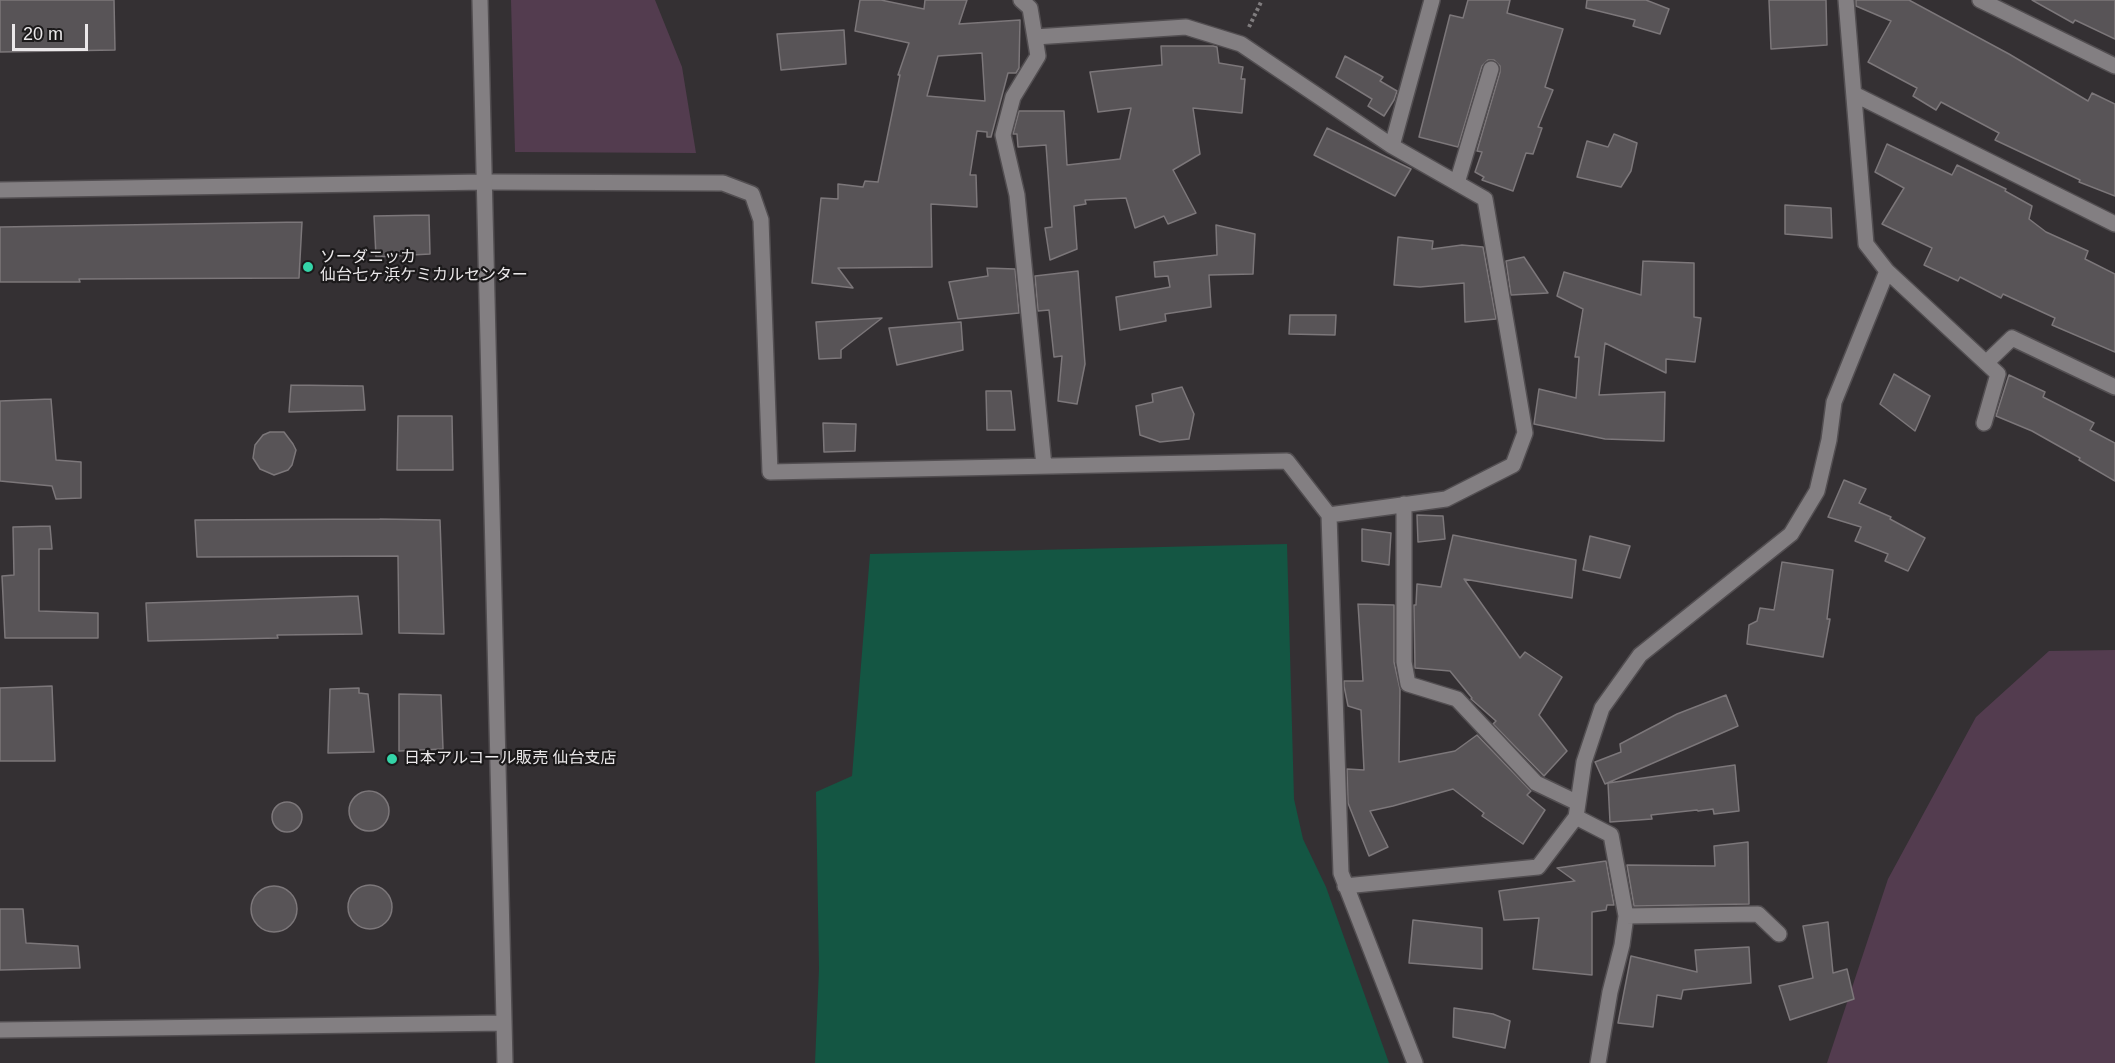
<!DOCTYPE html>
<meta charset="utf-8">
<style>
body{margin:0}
#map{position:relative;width:2115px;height:1063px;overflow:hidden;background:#343033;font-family:Helvetica,sans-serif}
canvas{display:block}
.scale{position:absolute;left:12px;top:24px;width:76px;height:27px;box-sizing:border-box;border:3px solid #ebe8ea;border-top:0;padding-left:8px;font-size:18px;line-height:21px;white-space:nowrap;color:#ebe8ea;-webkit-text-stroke:4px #1b191a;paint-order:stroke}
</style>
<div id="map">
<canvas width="2115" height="1063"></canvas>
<div class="scale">20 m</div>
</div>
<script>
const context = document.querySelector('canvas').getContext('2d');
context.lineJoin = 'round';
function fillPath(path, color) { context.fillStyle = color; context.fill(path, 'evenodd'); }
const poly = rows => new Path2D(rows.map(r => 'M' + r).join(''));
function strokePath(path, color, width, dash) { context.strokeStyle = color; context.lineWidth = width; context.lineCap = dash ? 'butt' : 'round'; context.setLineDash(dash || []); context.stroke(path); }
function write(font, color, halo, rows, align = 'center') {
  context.font = font + ' Helvetica,"Noto Sans JP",sans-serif'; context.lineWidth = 4.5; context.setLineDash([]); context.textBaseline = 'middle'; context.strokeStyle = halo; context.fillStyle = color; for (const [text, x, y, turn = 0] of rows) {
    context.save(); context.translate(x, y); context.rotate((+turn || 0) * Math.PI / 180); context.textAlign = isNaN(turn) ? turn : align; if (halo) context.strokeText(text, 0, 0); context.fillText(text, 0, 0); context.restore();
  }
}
const green = poly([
 [511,0,655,0,682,67,696,153,515,152],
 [2115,650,2115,1063,1827,1063,1888,879,1976,717,2049,651]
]);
const water = poly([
 [1287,544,1294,799,1303,839,1326,887,1389,1063,815,1063,819,969,816,792,852,776,870,554]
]);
const building = poly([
 [0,0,114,0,115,50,0,52,0,0],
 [860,0,881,0,924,9,925,0,967,0,959,24,1020,20,1019,68,1016,73,1008,73,991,137,987,137,987,132,977,131,970,175,976,175,977,207,931,204,932,267,838,268,853,288,812,283,821,198,838,199,838,184,863,187,865,181,878,182,900,75,898,75,909,43,855,31,860,0],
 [982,53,985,101,927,96,938,56,982,53],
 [1468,0,1510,0,1507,13,1563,29,1545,87,1553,90,1538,127,1542,128,1533,154,1526,153,1513,191,1482,180,1484,177,1475,172,1482,152,1477,151,1500,72,1500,66,1494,60,1488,60,1482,66,1458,147,1419,137,1450,15,1463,18,1468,0],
 [1587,0,1646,0,1669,9,1660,34,1633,26,1635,20,1586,8,1587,0],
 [1769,0,1826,0,1827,45,1771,49,1769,0],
 [1856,0,1909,0,2009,54,2088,101,2092,93,2115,104,2115,196,2079,182,2080,180,1995,140,1999,133,1941,102,1936,110,1913,96,1917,88,1868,62,1891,21,1856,6,1856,0],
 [2032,0,2115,0,2115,39,2075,20,2073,23,2032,0],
 [844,30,846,64,781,70,777,34,844,30],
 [1161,46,1213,46,1217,47,1219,63,1243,67,1241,79,1245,79,1242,113,1193,108,1200,154,1173,170,1196,213,1168,224,1164,216,1135,228,1126,198,1085,200,1086,204,1074,206,1077,249,1050,260,1045,228,1052,227,1046,145,1018,147,1017,134,1013,134,1019,111,1064,111,1067,165,1120,159,1131,108,1098,112,1090,72,1162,65,1161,46],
 [1345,56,1383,77,1380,81,1397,91,1394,100,1384,116,1368,106,1372,99,1336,77,1345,56],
 [1327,128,1411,169,1395,196,1314,155,1327,128],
 [1614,134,1637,143,1631,171,1621,187,1577,177,1587,141,1608,147,1614,134],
 [1887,144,1952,175,1957,165,2006,189,2005,191,2032,206,2029,219,2046,232,2088,251,2085,259,2115,274,2115,352,2052,325,2055,318,2003,294,2001,298,1960,277,1958,281,1924,265,1932,248,1882,224,1904,188,1875,172,1887,144],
 [1785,205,1831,208,1832,238,1785,234,1785,205],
 [429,215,430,254,376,257,374,216,429,215],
 [302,222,299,278,79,279,80,282,0,282,0,227,302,222],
 [1216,225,1255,234,1253,274,1209,275,1211,307,1165,314,1166,321,1120,330,1116,297,1170,287,1168,276,1155,277,1154,262,1217,255,1216,225],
 [1398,237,1433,241,1432,249,1462,245,1483,247,1496,319,1465,322,1464,283,1420,287,1394,285,1398,237],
 [1524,257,1548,293,1511,295,1506,261,1524,257],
 [1643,261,1694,263,1694,317,1701,318,1695,362,1666,359,1666,373,1605,343,1599,395,1665,392,1664,441,1605,439,1534,424,1539,389,1576,398,1579,357,1575,357,1583,309,1557,296,1564,272,1641,295,1643,261],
 [987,268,1015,269,1019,313,958,319,949,282,988,276,987,268],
 [1078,271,1085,364,1077,404,1058,401,1062,356,1054,357,1049,310,1038,311,1035,276,1078,271],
 [1290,315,1336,315,1335,335,1289,334,1290,315],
 [882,318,841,350,841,358,819,359,816,322,882,318],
 [961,322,963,350,897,365,889,328,961,322],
 [1894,374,1930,396,1915,431,1880,404,1894,374],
 [2009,375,2045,392,2043,397,2094,423,2090,430,2115,443,2115,481,2079,460,2080,458,2032,431,1996,416,2009,375],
 [291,385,363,386,365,410,289,412,291,385],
 [1182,387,1194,414,1189,439,1160,442,1140,435,1136,406,1153,402,1152,394,1182,387],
 [986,391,1011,391,1015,430,987,430,986,391],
 [51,399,56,460,81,462,81,498,56,499,52,486,0,481,0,401,51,399],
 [398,416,452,416,453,470,397,470,398,416],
 [823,423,856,424,855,451,824,452,823,423],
 [270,432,284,432,293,444,296,450,292,465,288,470,274,475,260,469,253,458,255,445,263,435,270,432],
 [1844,480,1866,489,1859,503,1891,517,1890,519,1925,538,1908,571,1885,561,1888,554,1855,541,1861,527,1828,517,1844,480],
 [1417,515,1443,516,1445,539,1418,542,1417,515],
 [380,519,440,520,444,634,399,633,398,556,197,557,195,520,380,519],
 [50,526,52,549,39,549,39,611,98,613,98,638,5,638,2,576,14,575,13,527,50,526],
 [1362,529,1391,533,1389,565,1362,561,1362,529],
 [1453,535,1576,560,1572,598,1464,579,1520,658,1525,652,1562,677,1539,715,1567,751,1544,776,1493,724,1496,721,1471,699,1472,698,1450,671,1415,668,1414,605,1416,605,1417,584,1441,587,1453,535],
 [1590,536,1630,546,1620,578,1583,570,1590,536],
 [1782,562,1833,570,1827,619,1830,619,1823,657,1747,644,1749,625,1757,621,1760,608,1774,610,1782,562],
 [358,596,362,634,277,635,278,638,148,641,146,603,358,596],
 [1358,604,1394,605,1394,662,1400,689,1399,762,1455,751,1477,735,1531,791,1527,795,1545,810,1523,844,1482,816,1484,813,1453,789,1393,806,1370,811,1388,847,1369,856,1348,803,1347,769,1364,770,1361,710,1348,706,1344,686,1344,681,1363,681,1358,604],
 [52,686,55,761,0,761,0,688,52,686],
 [359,688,359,693,368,694,374,752,328,753,330,689,359,688],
 [399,694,441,695,443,749,399,751,399,694],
 [1726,695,1738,726,1605,784,1595,762,1621,752,1620,744,1677,714,1726,695],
 [1735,765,1739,811,1714,814,1713,809,1698,811,1697,810,1651,815,1652,819,1610,822,1608,783,1735,765],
 '349 811a20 20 0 1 1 40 0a20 20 0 1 1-40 0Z',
 '272 817a15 15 0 1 1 30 0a15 15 0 1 1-30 0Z',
 [1748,842,1749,904,1634,906,1627,865,1715,866,1714,846,1748,842],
 [1606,861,1614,905,1607,905,1606,910,1592,912,1592,975,1533,969,1539,918,1504,920,1499,891,1575,881,1557,868,1606,861],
 '348 907a22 22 0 1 1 44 0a22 22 0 1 1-44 0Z',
 '251 909a23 23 0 1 1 46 0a23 23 0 1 1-46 0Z',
 [0,909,23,909,26,943,78,946,80,968,0,970,0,909],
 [1413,920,1482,928,1482,969,1409,963,1413,920],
 [1828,922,1833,973,1847,969,1854,999,1790,1020,1779,986,1813,978,1803,926,1828,922],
 [1749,947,1751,983,1683,990,1681,999,1657,995,1653,1027,1618,1023,1631,956,1697,972,1695,950,1749,947],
 [1454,1008,1493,1014,1510,1021,1505,1048,1453,1037,1454,1008]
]);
const path = poly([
 [1249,27,1262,0]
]);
const street = poly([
 [1021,0,1030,8,1038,56,1013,97,1003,135,1017,195,1044,466],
 [1846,0,1866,244,1887,271,1998,374,1984,423],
 [1980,0,2115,66],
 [1035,37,1186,27,1241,44,1392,146,1485,199,1525,433,1513,465,1446,499,1329,515],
 [1854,94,2115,224],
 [1392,146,1432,0],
 [484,182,723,183,752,194,761,220,770,472,1287,461,1329,515,1341,873,1415,1063],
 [1457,183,1491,69],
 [1986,363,2012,338,2115,387],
 [1404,504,1404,662,1408,684,1457,699,1536,783,1578,803],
 [1576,817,1611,835,1626,916,1622,945,1610,992,1598,1063],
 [1345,886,1538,867,1576,817,1584,762,1602,708,1640,655,1791,534,1817,491,1829,440,1834,402,1887,271],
 [1626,916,1758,914,1779,934]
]);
const secondary = poly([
 [480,0,505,1063],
 [0,190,484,182],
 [0,1030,504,1023]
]);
const markers = [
 [308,267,6,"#34d4a8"],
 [392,759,6,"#34d4a8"]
];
const poiNames = [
 ["ソーダニッカ",320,258],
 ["仙台七ヶ浜ケミカルセンター",320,276],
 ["日本アルコール販売 仙台支店",404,759]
];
fillPath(green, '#533c4f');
fillPath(water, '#145643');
fillPath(building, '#585457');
strokePath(building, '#7c777a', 1.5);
strokePath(street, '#524e51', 18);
strokePath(secondary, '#524e51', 18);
strokePath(path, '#807d7f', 4, [3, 3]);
strokePath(street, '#837f82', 15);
strokePath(secondary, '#837f82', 15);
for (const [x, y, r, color] of markers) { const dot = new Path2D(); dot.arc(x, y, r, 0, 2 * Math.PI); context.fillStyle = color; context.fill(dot); strokePath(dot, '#1b191a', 2); }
write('16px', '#ebe8ea', '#1b191a', poiNames, 'left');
</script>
